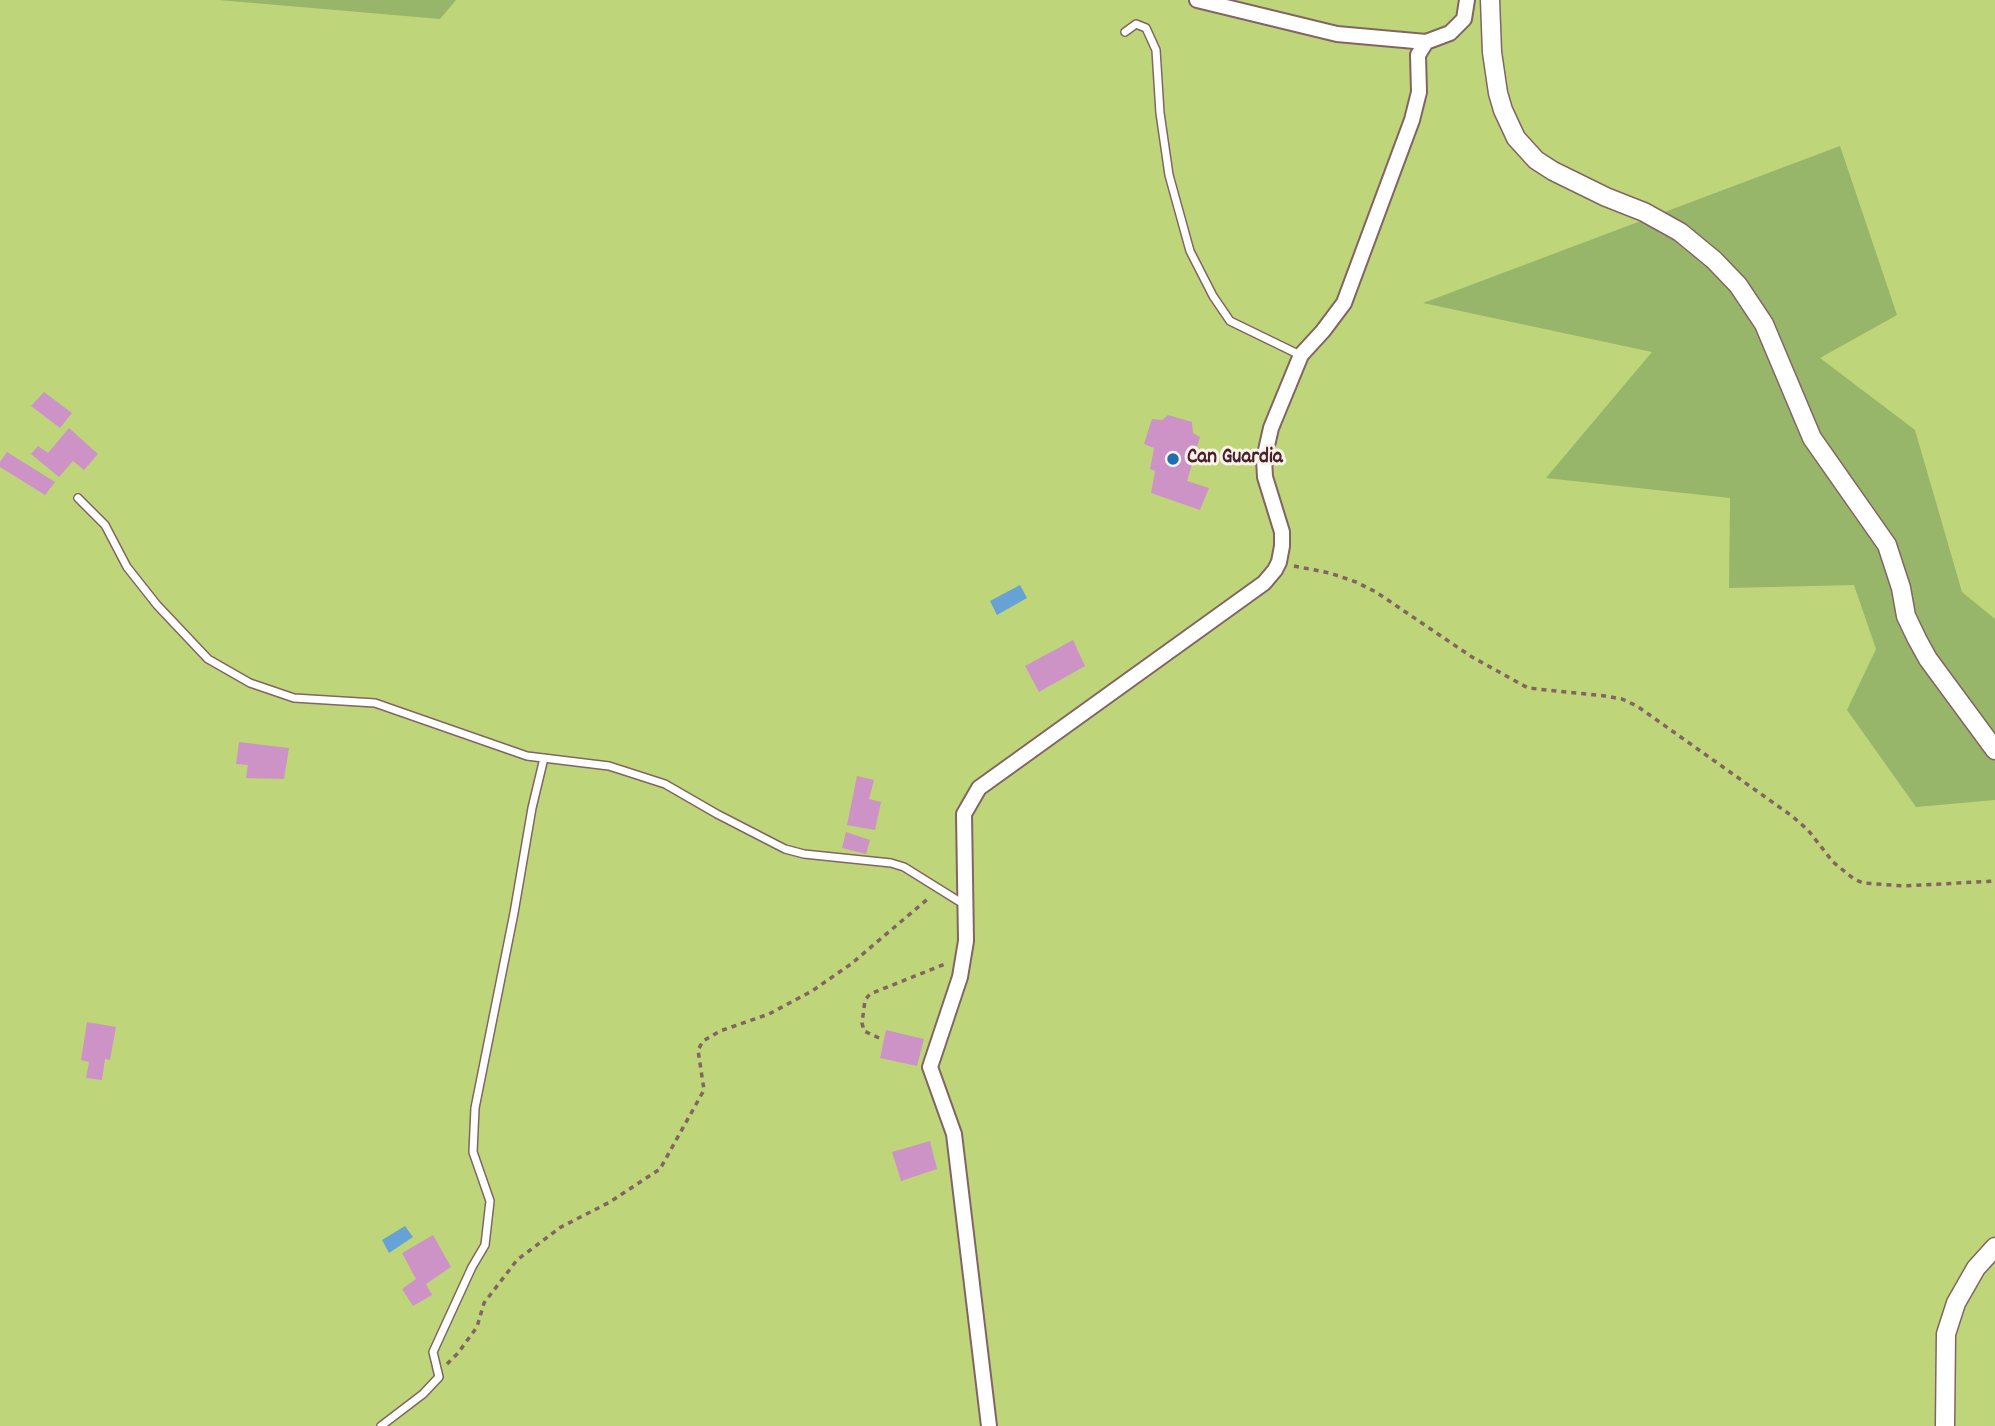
<!DOCTYPE html>
<style>
body{margin:0}
canvas{display:block;background:#eee5c8}
</style>
<canvas width="1995" height="1426"></canvas>
<script>
const context = document.querySelector('canvas').getContext('2d');
context.lineJoin = 'round';
function fillPath(path, color) { context.fillStyle = color; context.fill(path, 'evenodd'); }
const poly = rows => new Path2D(rows.map(r => 'M' + r).join(''));
function strokePath(path, color, width, dash) { context.strokeStyle = color; context.lineWidth = width; context.lineCap = dash ? 'butt' : 'round'; context.setLineDash(dash || []); context.stroke(path); }
function write(font, color, halo, rows, align = 'center') {
  context.font = font + ' Dekko,sans-serif'; context.lineWidth = 6; context.setLineDash([]); context.textBaseline = 'middle'; context.strokeStyle = halo; context.fillStyle = color; for (const [text, x, y, turn = 0] of rows) {
    context.save(); context.translate(x, y); context.rotate((+turn || 0) * Math.PI / 180); context.textAlign = isNaN(turn) ? turn : align; if (halo) context.strokeText(text, 0, 0); context.fillText(text, 0, 0); context.restore();
  }
}
const green = poly([
 [0,0,1995,0,1995,1426,0,1426]
]);
const forest = poly([
 [219,0,456,0,440,19],
 [1840,146,1897,315,1820,358,1915,430,1962,592,1995,619,1995,800,1916,807,1847,710,1876,649,1854,585,1729,588,1730,498,1546,478,1652,352,1423,303]
]);
const water = poly([
 [1020,585,1027,598,997,615,990,601],
 [405,1226,413,1237,389,1253,382,1240]
]);
const building = poly([
 [44,392,72,413,60,428,31,406],
 [1168,415,1192,422,1193,433,1200,437,1187,481,1209,488,1200,510,1151,493,1155,471,1150,469,1154,448,1144,444,1152,419,1162,420],
 [69,428,98,454,84,470,73,461,59,477,31,454,38,446,48,453],
 [7,452,55,482,45,495,0,467,0,462],
 [1073,640,1085,666,1039,692,1025,666],
 [239,742,289,748,284,779,246,778,248,765,236,764],
 [857,776,874,780,869,799,881,802,875,830,847,825],
 [846,832,870,840,866,854,842,848],
 [87,1022,116,1027,110,1060,105,1059,102,1080,86,1078,89,1062,81,1060],
 [886,1030,924,1039,917,1066,880,1058],
 [930,1141,937,1169,901,1181,892,1152],
 [433,1235,451,1267,426,1284,432,1295,413,1306,402,1289,416,1279,402,1253]
]);
const path = poly([
 [1294,566,1330,573,1356,582,1376,592,1472,657,1528,688,1605,696,1622,699,1637,706,1792,816,1808,830,1833,862,1854,879,1863,883,1904,886,1995,881],
 [879,1038,864,1031,862,1023,865,1000,870,994,945,964],
 [447,1364,458,1353,477,1327,484,1303,517,1260,561,1227,610,1202,660,1169,704,1090,698,1050,703,1041,720,1031,769,1014,812,991,851,964,930,897]
]);
const service = poly([
 [1125,32,1136,24,1146,28,1156,50,1160,113,1169,175,1190,251,1213,296,1230,321,1300,355],
 [78,498,105,525,127,567,157,605,208,659,250,683,294,698,375,703,527,756,609,766,665,784,717,814,785,849,804,854,891,863,904,867,965,905],
 [381,1426,423,1394,439,1377,433,1352,472,1267,485,1245,490,1201,473,1152,475,1108,514,913,532,808,544,758]
]);
const minor = poly([
 [1197,0,1337,34,1426,42],
 [989,1426,954,1134,930,1067,960,977,966,941,964,814,979,788,1264,583,1275,570,1279,562,1282,546,1282,532,1265,477,1264,459,1271,428,1301,355,1323,331,1344,303,1412,120,1419,92,1418,55,1426,42,1450,33,1464,19,1467,0]
]);
const tertiary = poly([
 [1490,0,1492,52,1498,93,1503,110,1516,138,1536,160,1553,171,1606,197,1644,212,1680,232,1714,260,1738,285,1764,324,1812,438,1887,545,1901,588,1906,616,1917,639,1928,659,1995,750],
 [1945,1426,1946,1334,1956,1303,1976,1268,1995,1247]
]);
const markers = [
 [1173,459,7,"#1f6fb2"]
];
const poiNames = [
 ["Can Guardia",1187,459]
];
fillPath(green, '#bfd579');
fillPath(forest, '#97b669');
fillPath(water, '#67a2d7');
fillPath(building, '#cd93c7');
strokePath(service, '#836462', 10);
strokePath(minor, '#836462', 18);
strokePath(tertiary, '#836462', 21);
strokePath(path, '#836462', 3.5, [5, 5]);
strokePath(service, '#fff', 7);
strokePath(minor, '#fff', 14);
strokePath(tertiary, '#fff', 18);
for (const [x, y, r, color] of markers) { const dot = new Path2D(); dot.arc(x, y, r, 0, 2 * Math.PI); context.fillStyle = color; context.fill(dot); strokePath(dot, '#f7f3e8', 2.5); }
write('bold 21px', '#4a1f2b', '#f7f3e8', poiNames, 'left');
</script>
